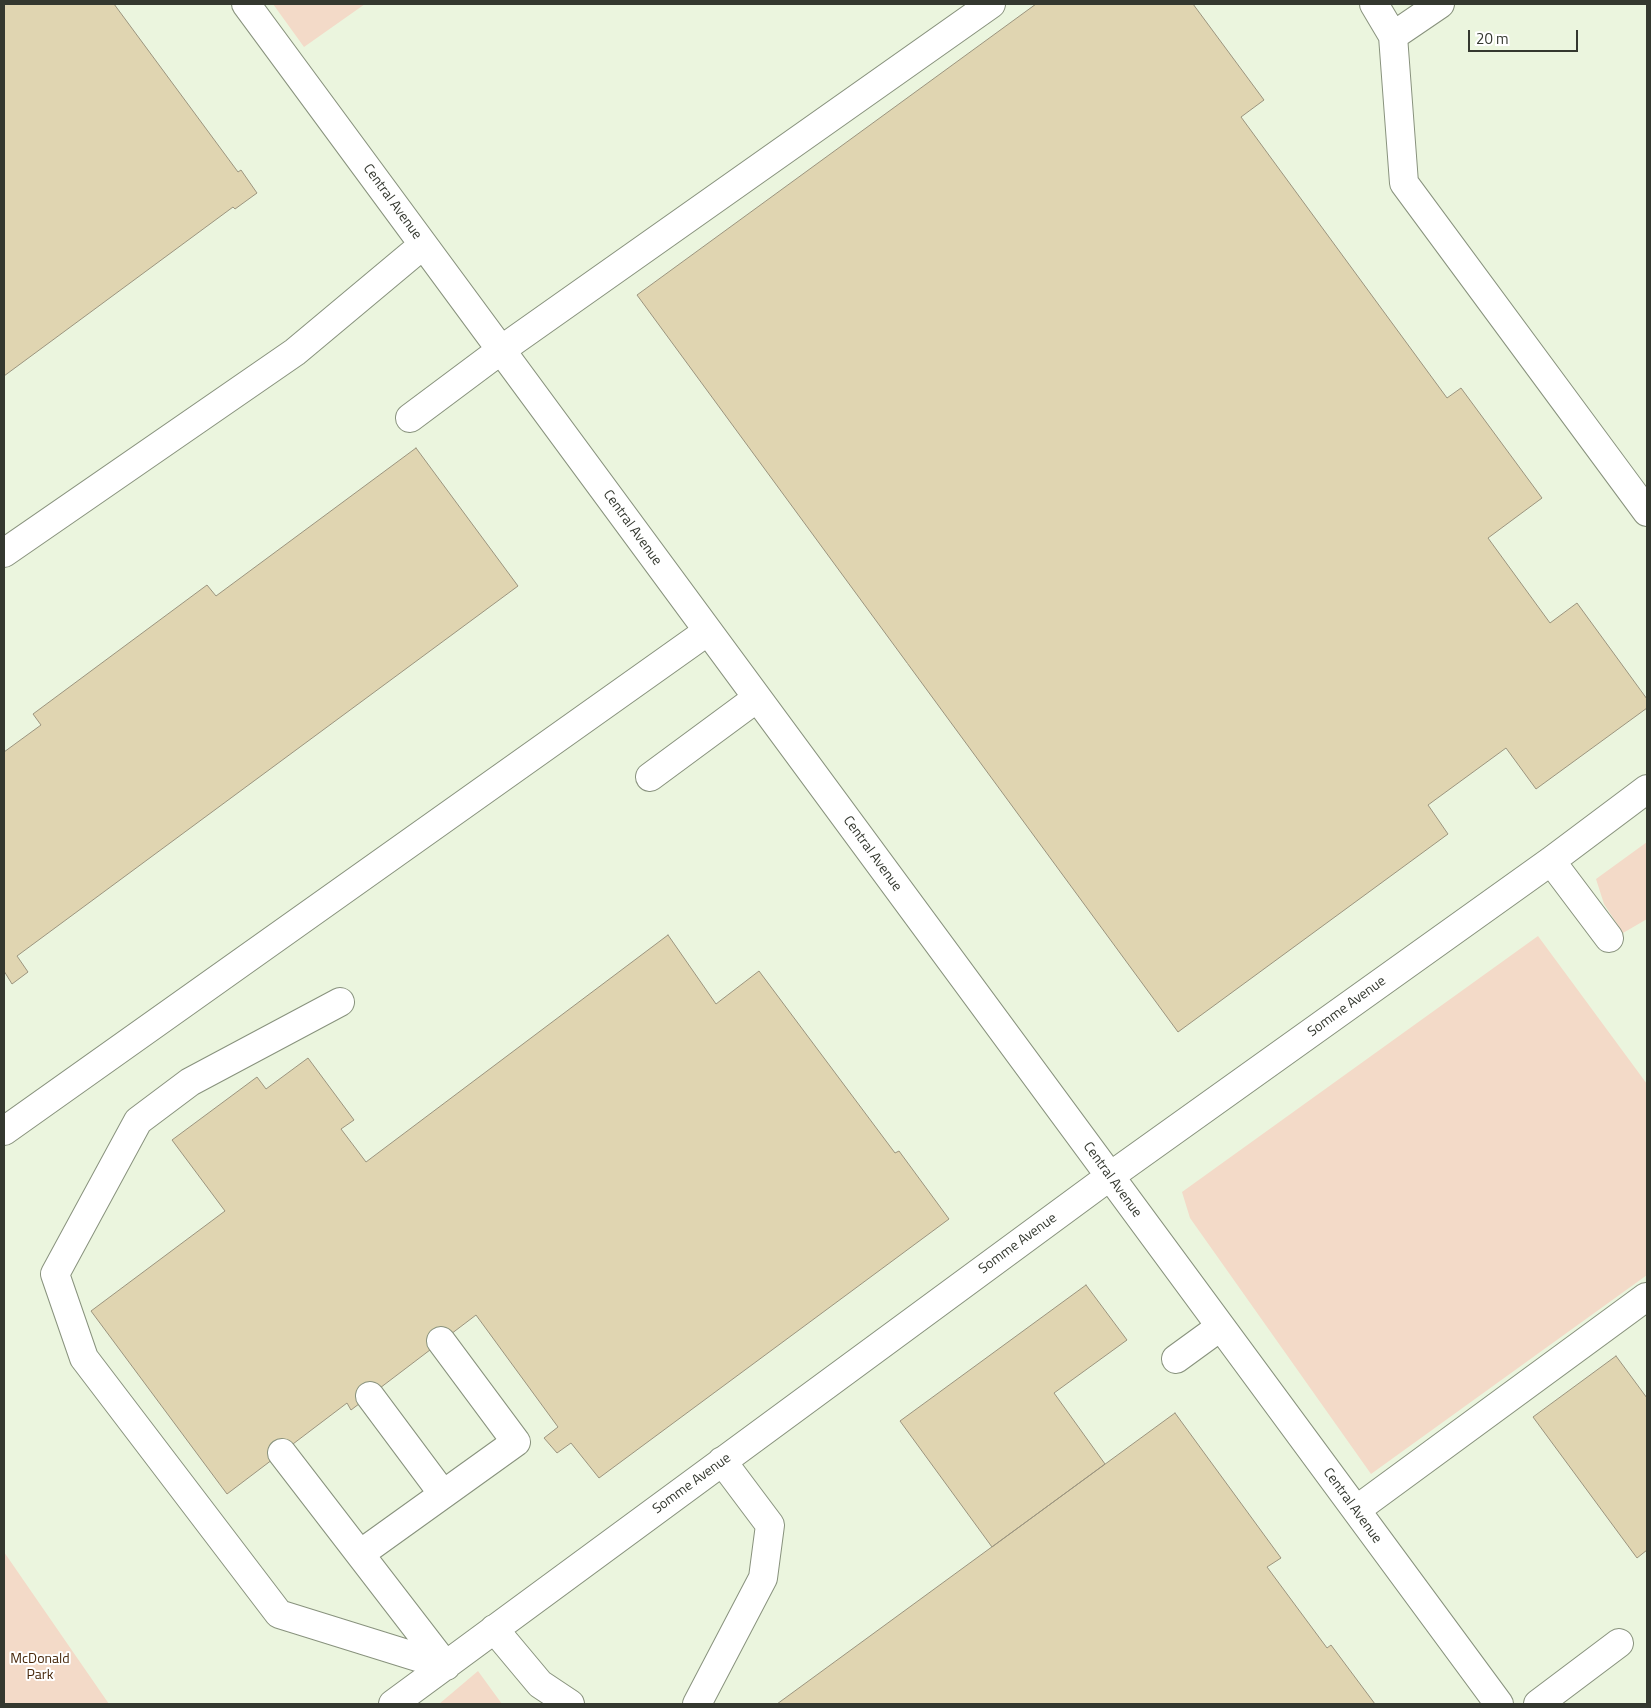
<!DOCTYPE html>
<style>
body{margin:0}
#map{position:relative;width:1651px;height:1708px;overflow:hidden;background:#ebf5de;font-family:"Titillium Web",sans-serif}
canvas{display:block}
.frame{position:absolute;inset:0;border:5px solid #34382f;pointer-events:none}
.scale{position:absolute;left:1468px;top:30px;width:110px;height:22px;box-sizing:border-box;border:2px solid #34382f;border-top:0;padding-left:6px;font-size:15px;line-height:18px;white-space:nowrap;color:#34382f;-webkit-text-stroke:4px #fff;paint-order:stroke}
</style>
<div id="map">
<canvas width="1651" height="1708"></canvas>
<div class="frame"></div>
<div class="scale">20 m</div>
</div>
<script>
const context = document.querySelector('canvas').getContext('2d');
context.lineJoin = 'round';
function fillPath(path, color) { context.fillStyle = color; context.fill(path, 'evenodd'); }
const poly = rows => new Path2D(rows.map(r => 'M' + r).join(''));
function strokePath(path, color, width, dash) { context.strokeStyle = color; context.lineWidth = width; context.lineCap = dash ? 'butt' : 'round'; context.setLineDash(dash || []); context.stroke(path); }
function write(font, color, halo, rows, align = 'center') {
  context.font = font + ' "Titillium Web",sans-serif'; context.lineWidth = 4; context.setLineDash([]); context.textBaseline = 'middle'; context.strokeStyle = halo; context.fillStyle = color; for (const [text, x, y, turn = 0] of rows) {
    context.save(); context.translate(x, y); context.rotate((+turn || 0) * Math.PI / 180); context.textAlign = isNaN(turn) ? turn : align; if (halo) context.strokeText(text, 0, 0); context.fillText(text, 0, 0); context.restore();
  }
}
const green = poly([
 [273,4,365,4,304,47],
 [1647,842,1647,919,1623,933,1604,904,1596,879],
 [1538,936,1647,1084,1647,1275,1371,1474,1190,1218,1182,1192],
 [4,1552,109,1704,4,1704],
 [478,1671,502,1704,439,1704]
]);
const building = poly([
 [4,4,114,4,238,172,241,170,257,193,235,209,233,207,4,376,4,4],
 [1036,4,1193,4,1264,100,1241,117,1447,398,1461,388,1542,498,1488,538,1550,623,1577,603,1647,699,1647,708,1536,789,1506,748,1428,805,1448,834,1178,1032,637,295,1036,4],
 [416,448,518,586,17,956,28,972,12,984,4,971,4,752,41,725,33,714,207,585,216,596,416,448],
 [668,935,716,1004,759,971,895,1153,899,1151,949,1219,599,1478,571,1443,557,1453,544,1438,558,1427,476,1315,351,1410,347,1403,227,1494,91,1311,225,1211,172,1140,257,1077,266,1089,308,1058,354,1120,341,1129,366,1162,668,935],
 [1086,1285,1127,1340,1054,1393,1105,1464,992,1547,900,1421,1086,1285],
 [1616,1356,1647,1398,1647,1550,1637,1558,1533,1417,1616,1356],
 [1175,1413,1281,1558,1267,1567,1327,1648,1331,1645,1375,1704,777,1704,1175,1413]
]);
const minor = poly([
 [246,4,1499,1704],
 [1374,4,1393,36,1404,183,1647,512],
 [1393,36,1440,4],
 [410,418,501,350,991,4],
 [4,553,295,352,423,245],
 [650,777,757,698],
 [1551,861,1609,938],
 [340,1002,190,1082,138,1121,55,1274,84,1358,279,1614,446,1666],
 [4,1131,708,631],
 [1176,1359,1220,1327],
 [370,1396,443,1494],
 [282,1453,446,1666],
 [1356,1510,1646,1297],
 [360,1554,516,1442,441,1341],
 [494,1629,540,1684,570,1704],
 [393,1704,1109,1177,1551,861,1647,789],
 [697,1704,763,1578,770,1525,722,1461],
 [1538,1704,1619,1643]
]);
const streetNames = [
 ["Central Avenue",392,202,54],
 ["Central Avenue",632,528,54],
 ["Central Avenue",872,854,54],
 ["Somme Avenue",1347,1007,-36],
 ["Central Avenue",1112,1180,54],
 ["Somme Avenue",1018,1244,-36],
 ["Somme Avenue",692,1484,-36],
 ["Central Avenue",1352,1506,54]
];
const parkNames = [
 ["McDonald",40,1660],
 ["Park",40,1676]
];
fillPath(green, '#f3dac8');
fillPath(building, '#e0d5b1');
strokePath(building, '#9b947e', 1);
strokePath(minor, '#88927d', 30);
strokePath(minor, '#fff', 28);
write('14px', '#34382f', '#fff', streetNames);
write('14px', '#47270a', '#fff', parkNames);
</script>
